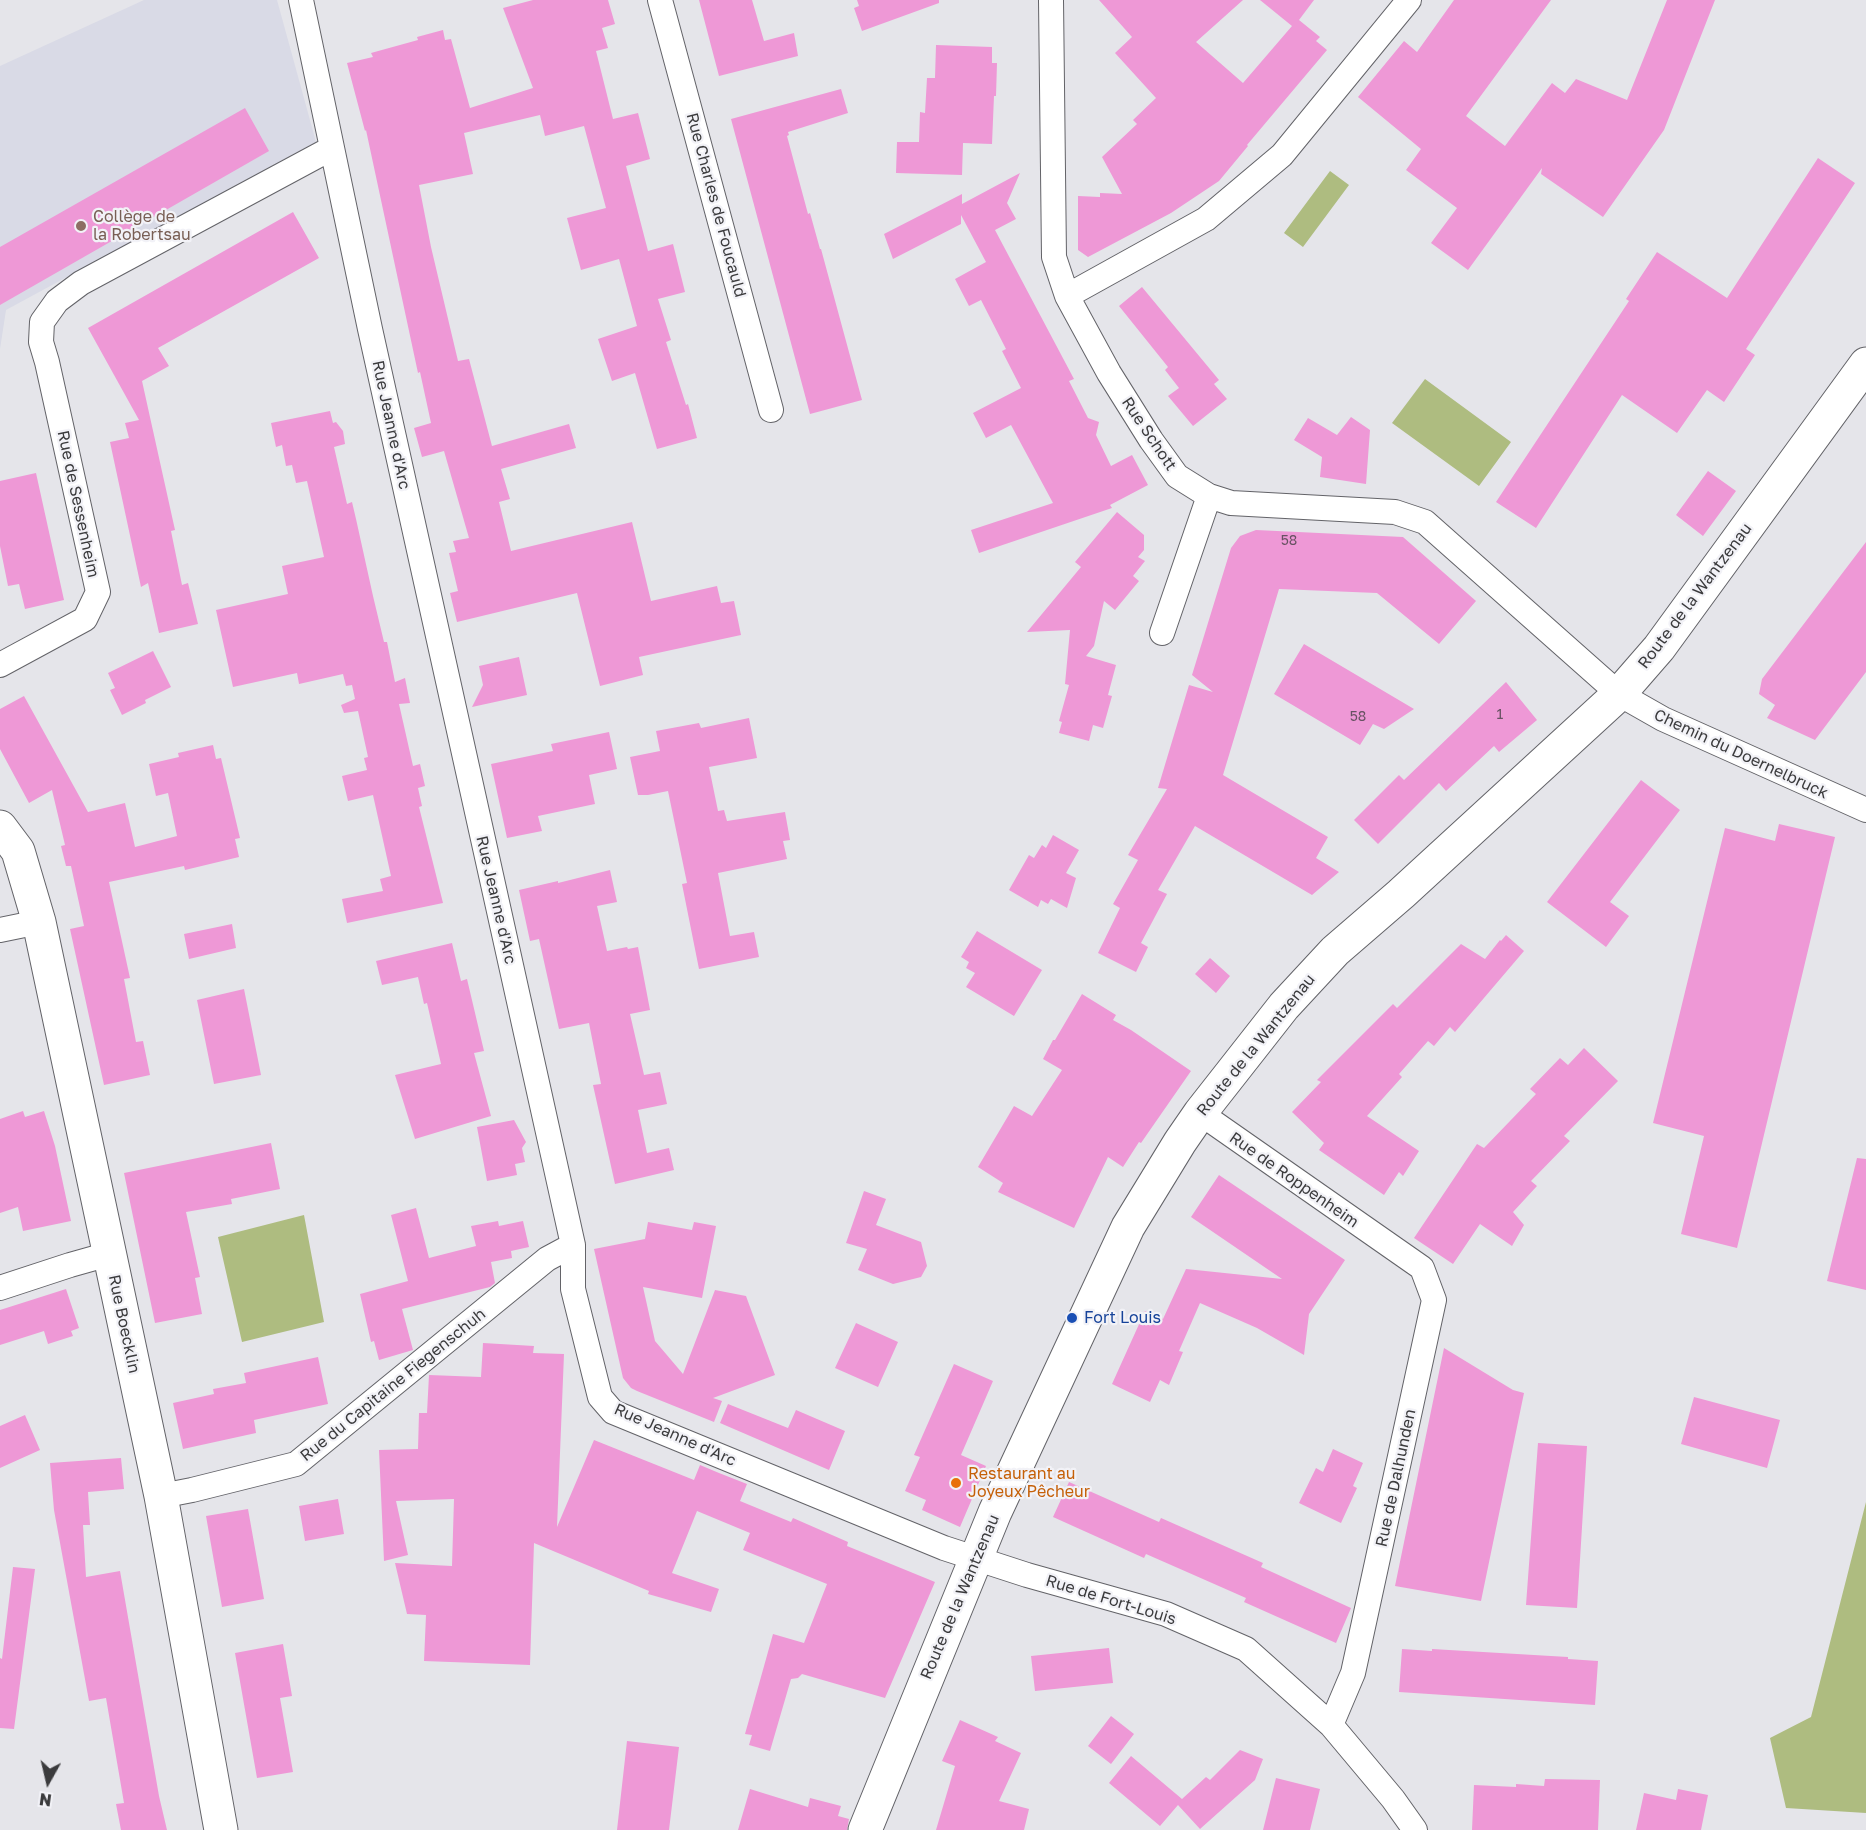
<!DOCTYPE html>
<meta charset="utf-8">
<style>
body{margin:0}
#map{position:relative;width:1866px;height:1830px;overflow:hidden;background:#e5e5ea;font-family:"Golos Text",sans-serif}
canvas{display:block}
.north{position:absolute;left:18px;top:1752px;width:60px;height:60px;-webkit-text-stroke:4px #f2f2f7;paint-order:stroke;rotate:188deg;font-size:16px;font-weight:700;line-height:24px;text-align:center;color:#3b3b3d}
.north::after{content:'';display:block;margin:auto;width:21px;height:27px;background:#3b3b3d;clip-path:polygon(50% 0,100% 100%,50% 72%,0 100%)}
</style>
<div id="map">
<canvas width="1866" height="1830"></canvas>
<div class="north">N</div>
</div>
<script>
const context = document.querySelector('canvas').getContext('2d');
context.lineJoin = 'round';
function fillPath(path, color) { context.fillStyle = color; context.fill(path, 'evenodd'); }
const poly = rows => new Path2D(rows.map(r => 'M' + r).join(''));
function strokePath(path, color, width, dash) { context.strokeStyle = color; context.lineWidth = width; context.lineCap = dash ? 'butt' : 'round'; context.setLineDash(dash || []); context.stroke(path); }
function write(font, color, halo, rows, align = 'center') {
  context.font = font + ' "Golos Text",sans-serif'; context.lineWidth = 4.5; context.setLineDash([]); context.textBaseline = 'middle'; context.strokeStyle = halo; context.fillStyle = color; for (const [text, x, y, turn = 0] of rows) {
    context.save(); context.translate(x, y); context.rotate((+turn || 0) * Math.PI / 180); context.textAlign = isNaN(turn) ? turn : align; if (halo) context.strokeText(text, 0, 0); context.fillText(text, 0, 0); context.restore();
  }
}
const built = poly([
 [144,0,277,0,316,142,6,310,0,349,0,66]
]);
const green = poly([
 [1330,171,1349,185,1303,247,1284,233],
 [1425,379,1511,442,1479,486,1392,423],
 [304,1215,324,1322,242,1342,218,1237],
 [1866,1502,1866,1813,1786,1808,1770,1738,1811,1717]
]);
const building = poly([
 [533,0,608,0,615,24,602,28,608,48,596,51,613,119,638,113,650,159,626,166,648,251,673,244,685,292,658,299,671,340,666,342,686,405,688,404,697,438,657,449,635,373,612,381,598,339,637,326,619,259,581,270,567,218,606,208,584,126,545,136,540,115,464,133,473,174,419,185,431,247,458,361,469,359,492,446,569,424,576,448,501,469,510,499,499,502,511,551,632,522,651,601,717,586,721,603,734,601,741,635,639,657,643,675,600,686,577,593,457,622,450,593,458,591,449,553,456,552,453,541,469,538,444,451,422,457,414,428,431,423,420,372,418,373,366,130,365,131,347,63,373,57,371,53,418,40,417,37,443,30,445,40,451,39,470,108,533,88,503,8],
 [699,0,752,0,764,41,794,33,798,56,719,76],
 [857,0,939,0,939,3,862,31,854,8,859,6],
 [1099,0,1243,0,1196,42,1243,83,1292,26,1260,0,1314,0,1299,20,1320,37,1316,41,1327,50,1247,145,1248,146,1219,181,1171,213,1088,257,1078,250,1078,196,1100,197,1100,193,1122,194,1102,157,1137,124,1133,120,1156,98,1115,53,1132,37],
 [1454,0,1551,0,1466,116,1505,146,1552,83,1565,93,1576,79,1627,100,1667,0,1715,0,1664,130,1603,217,1541,174,1542,168,1468,270,1431,243,1457,208,1406,170,1421,149,1358,97,1404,41,1417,52],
 [936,45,992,47,992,63,997,63,996,96,994,96,992,144,963,143,962,175,896,173,897,142,919,142,920,112,925,113,927,78,935,78],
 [841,89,848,113,788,132,789,135,787,136,808,214,810,213,820,249,821,249,862,400,810,414,731,119],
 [245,108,269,151,0,305,0,247],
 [1818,158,1855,183,1746,349,1755,355,1724,402,1707,390,1677,433,1622,395,1536,528,1496,502,1629,301,1626,299,1657,252,1727,298],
 [1020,173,1007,203,1016,219,995,230,1074,379,1069,381,1088,418,1099,422,1096,435,1111,466,1132,455,1148,485,1110,505,1112,508,979,553,971,530,1053,503,1011,425,986,438,973,413,1021,388,1002,351,1006,349,981,300,969,306,955,279,986,262,961,215,961,224,893,259,884,234,962,194,962,204],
 [293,212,319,258,158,348,169,366,142,381,175,530,171,531,182,585,188,583,198,624,159,633,148,583,141,587,110,442,129,438,125,423,139,420,88,328],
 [1142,287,1219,380,1214,384,1227,399,1193,426,1168,396,1179,388,1165,370,1168,367,1119,306],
 [330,411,333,423,336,422,343,431,345,444,334,447,347,504,352,502,356,519,373,596,384,642,387,642,395,682,405,678,410,703,399,704,413,766,420,764,425,786,418,788,422,806,419,807,443,903,347,923,342,899,383,891,380,879,391,876,373,795,348,801,342,776,367,770,364,758,368,757,358,711,344,713,341,705,355,699,352,685,346,686,343,674,299,684,297,673,233,687,216,610,288,594,282,566,324,557,307,481,296,483,292,465,286,466,282,445,276,447,271,423],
 [1351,417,1370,430,1366,484,1320,477,1322,457,1294,440,1308,418,1337,435],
 [1708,471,1736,491,1703,536,1676,515],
 [36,473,64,600,25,609,19,584,8,586,0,546,0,481],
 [1117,512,1144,535,1144,550,1138,557,1145,561,1133,576,1139,581,1115,610,1104,601,1094,646,1086,656,1116,665,1108,695,1112,696,1103,728,1093,725,1089,741,1059,733,1062,722,1059,721,1069,685,1065,684,1070,630,1027,632,1081,567,1075,562],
 [1256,530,1403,537,1476,601,1439,644,1377,593,1279,589,1223,775,1328,837,1316,858,1339,872,1312,895,1195,826,1158,890,1167,894,1141,943,1148,947,1136,972,1098,953,1120,908,1113,904,1138,860,1128,855,1167,789,1158,788,1189,685,1213,692,1192,675,1231,548,1240,536],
 [1866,542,1866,672,1815,740,1767,718,1775,705,1759,694,1762,679],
 [1304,644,1414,709,1384,729,1373,724,1360,745,1274,694],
 [153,651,171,687,145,700,146,703,122,715,110,690,115,688,108,673],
 [519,657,527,695,472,707,483,685,479,666],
 [1506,682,1537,720,1499,752,1494,746,1446,791,1439,783,1378,844,1354,820,1399,775,1404,780],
 [24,696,88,812,125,803,135,847,177,836,168,793,156,796,149,764,179,757,178,753,213,745,216,759,221,758,240,838,235,839,239,857,185,870,184,866,109,882,130,978,124,979,136,1042,143,1041,150,1075,104,1085,70,929,84,926,71,866,66,866,61,846,65,845,52,790,29,803,0,749,0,709],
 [749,718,757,758,709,767,718,811,724,810,727,821,785,812,790,840,783,841,787,859,718,873,730,936,754,932,759,957,699,969,682,884,687,883,668,791,648,795,638,795,630,757,660,751,656,731,699,723,701,728],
 [609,732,617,769,589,775,595,804,538,816,542,831,507,838,491,764,553,751,551,744],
 [1641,780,1680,810,1610,902,1629,916,1606,947,1547,902],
 [1779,824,1835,837,1737,1248,1681,1234,1704,1136,1653,1123,1725,828,1775,841],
 [1053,835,1079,850,1066,873,1076,878,1067,908,1051,899,1048,904,1041,900,1038,907,1009,890,1029,855,1034,858,1042,845,1046,848],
 [610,870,617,902,597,906,607,951,627,947,628,949,638,947,650,1010,630,1014,644,1075,660,1072,667,1104,638,1110,647,1153,669,1148,674,1170,615,1184,593,1085,601,1084,589,1023,559,1029,539,939,530,941,519,890,558,881,558,883],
 [232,924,236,948,189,959,184,934],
 [977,931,1042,970,1014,1016,966,987,975,973,966,968,969,962,961,957],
 [1506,935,1524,951,1455,1032,1450,1027,1434,1046,1428,1041,1399,1074,1402,1077,1367,1116,1419,1151,1403,1176,1399,1172,1384,1195,1319,1150,1324,1143,1292,1112,1321,1082,1317,1080,1393,1004,1397,1008,1461,944,1485,959,1500,940,1501,941],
 [452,943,461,981,467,979,484,1051,474,1053,491,1116,415,1139,395,1075,441,1064,427,1003,424,1004,418,977,382,985,376,961],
 [1210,958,1230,976,1216,993,1195,974],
 [244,989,261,1075,214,1084,197,1000],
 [1082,994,1116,1015,1113,1020,1131,1030,1191,1071,1141,1143,1139,1142,1123,1167,1108,1157,1074,1228,998,1192,1003,1183,978,1167,1014,1106,1032,1116,1062,1070,1043,1059,1053,1040,1055,1040],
 [1584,1048,1618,1081,1564,1136,1570,1141,1531,1181,1537,1186,1513,1212,1524,1225,1512,1246,1480,1224,1453,1264,1414,1238,1477,1144,1484,1148,1536,1094,1530,1089,1560,1058,1568,1065],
 [23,1111,25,1117,44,1111,55,1146,71,1221,23,1231,18,1207,0,1213,0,1119],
 [514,1120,526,1142,522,1148,525,1162,515,1164,517,1175,487,1181,477,1127],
 [271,1143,280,1189,231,1199,232,1204,186,1212,200,1277,195,1278,202,1314,155,1323,124,1173],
 [1857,1158,1866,1159,1866,1290,1827,1281],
 [1219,1175,1345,1260,1309,1314,1304,1355,1257,1328,1200,1303,1179,1351,1183,1352,1169,1385,1160,1380,1150,1402,1112,1384,1145,1311,1163,1319,1186,1269,1282,1279,1191,1217],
 [864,1191,886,1199,876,1225,921,1242,927,1266,921,1277,893,1284,858,1270,867,1249,846,1243],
 [416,1208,429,1258,476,1246,471,1226,498,1221,499,1226,523,1221,529,1247,511,1251,512,1258,491,1262,495,1283,490,1287,402,1309,413,1350,379,1360,374,1341,371,1342,360,1294,408,1281,391,1215],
 [648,1222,692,1230,694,1222,716,1226,702,1298,643,1287,655,1341,683,1374,715,1290,746,1296,775,1375,713,1398,722,1401,714,1422,637,1391,631,1388,623,1378,594,1249,645,1239],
 [66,1289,79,1328,71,1331,73,1336,48,1344,44,1331,0,1345,0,1310],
 [856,1323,898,1342,878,1387,835,1368],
 [483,1343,534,1346,533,1353,564,1354,557,1527,594,1440,694,1480,700,1465,719,1473,747,1484,740,1501,791,1522,793,1518,848,1542,847,1546,935,1582,885,1698,802,1674,798,1678,791,1679,770,1751,749,1745,752,1735,745,1734,773,1634,804,1643,827,1584,743,1550,750,1533,697,1511,672,1573,719,1589,711,1612,648,1594,649,1591,534,1543,530,1665,424,1661,426,1615,407,1614,395,1563,452,1566,454,1499,396,1501,408,1555,384,1561,379,1450,418,1449,419,1413,427,1413,429,1375,481,1377],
 [1444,1348,1513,1390,1524,1393,1481,1601,1395,1586],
 [318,1357,328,1404,254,1420,256,1433,183,1449,173,1403,214,1394,213,1389,246,1383,244,1373],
 [954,1364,993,1381,961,1455,986,1466,960,1527,922,1510,926,1500,905,1491,920,1457,914,1455],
 [1694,1397,1780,1420,1767,1468,1681,1444],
 [728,1404,788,1428,796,1410,845,1431,829,1470,720,1423],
 [25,1415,40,1450,0,1468,0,1426],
 [1538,1443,1587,1446,1577,1608,1526,1605],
 [1333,1449,1363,1463,1353,1486,1357,1488,1341,1523,1299,1503,1316,1468,1323,1472],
 [121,1458,124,1489,88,1492,90,1525,83,1525,86,1577,120,1571,159,1796,167,1830,121,1830,116,1804,124,1803,106,1698,89,1701,54,1510,50,1463],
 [1069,1482,1159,1522,1161,1518,1263,1563,1261,1567,1351,1608,1336,1643,1244,1602,1246,1598,1187,1572,1146,1554,1144,1558,1053,1517],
 [338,1499,344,1534,305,1541,299,1506],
 [248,1509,264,1599,222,1607,206,1516],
 [13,1567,35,1569,14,1729,0,1728,0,1658,2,1659],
 [283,1644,292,1696,280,1698,293,1772,257,1778,235,1653],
 [1109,1648,1113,1683,1035,1691,1031,1656],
 [1402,1649,1432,1651,1432,1649,1568,1657,1568,1659,1598,1661,1595,1705,1399,1692],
 [1111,1716,1134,1734,1111,1764,1088,1746],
 [960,1720,998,1737,995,1741,1021,1753,999,1801,1029,1809,1024,1830,936,1830,955,1766,942,1761],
 [627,1741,679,1747,669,1830,617,1830],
 [1240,1750,1263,1759,1255,1780,1200,1829,1178,1805,1160,1826,1109,1783,1131,1756,1182,1799,1206,1777,1210,1780],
 [1276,1778,1320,1789,1310,1830,1263,1830],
 [1545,1779,1600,1780,1598,1830,1472,1830,1474,1785,1516,1787,1516,1784,1544,1786],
 [750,1789,808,1807,810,1798,841,1806,838,1816,849,1819,847,1830,738,1830],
 [1678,1789,1708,1795,1701,1830,1636,1830,1644,1793,1676,1800]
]);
const street = poly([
 [301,0,370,329,573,1245,573,1289,600,1397,613,1412,944,1548,1027,1575,1166,1614,1246,1649,1331,1725,1393,1799,1415,1830],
 [660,0,771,410],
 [1051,0,1054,257,1067,296,1109,373,1151,440,1177,476,1209,496,1231,503,1395,512,1425,522,1619,694,1663,719,1866,810],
 [1067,296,1206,219,1282,155,1409,0],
 [1162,633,1209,496],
 [0,665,85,619,98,592,47,362,41,342,42,322,57,301,81,283,332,148],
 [0,930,39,922],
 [1200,1113,1422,1268,1434,1300,1353,1673,1331,1725],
 [0,1288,70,1265,109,1254],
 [161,1496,192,1490,296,1464,547,1259,573,1245]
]);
const secondary = poly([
 [0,827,18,851,39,922,161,1496,221,1830],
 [865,1830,995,1512,1128,1227,1180,1142,1200,1113,1284,1006,1335,951,1401,894,1619,694,1659,648,1866,364]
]);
const markers = [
 [81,226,6,"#8d6e63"],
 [1072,1318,6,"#1a4fb4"],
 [956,1483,6,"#e8710a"]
];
const numberNames = [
 ["58",1289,541],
 ["1",1500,715],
 ["58",1358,717]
];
const streetNames = [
 ["Rue Charles de Foucauld",716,205,75],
 ["Rue Jeanne d'Arc",391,425,78],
 ["Rue Schott",1149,434,56],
 ["Rue de Sessenheim",78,504,78],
 ["Route de la Wantzenau",1695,596,-53],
 ["Chemin du Doernelbruck",1741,754,25],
 ["Rue Jeanne d'Arc",496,900,77],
 ["Route de la Wantzenau",1256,1045,-51],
 ["Rue de Roppenheim",1294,1180,35],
 ["Rue Boecklin",124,1324,78],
 ["Rue du Capitaine Fiegenschuh",393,1385,-39],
 ["Rue Jeanne d'Arc",675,1435,24],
 ["Rue de Dalhunden",1396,1478,-78],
 ["Route de la Wantzenau",960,1597,-67],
 ["Rue de Fort-Louis",1111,1600,17]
];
const educationNames = [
 ["Collège de",93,217],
 ["la Robertsau",93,235]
];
const transitNames = [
 ["Fort Louis",1084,1318]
];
const foodNames = [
 ["Restaurant au",968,1474],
 ["Joyeux Pêcheur",968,1492]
];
fillPath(built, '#d9dae6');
fillPath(green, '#aebc80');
fillPath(building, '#ee98d6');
strokePath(street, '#636368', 26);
strokePath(secondary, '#636368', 35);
strokePath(street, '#fff', 24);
strokePath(secondary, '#fff', 33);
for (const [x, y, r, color] of markers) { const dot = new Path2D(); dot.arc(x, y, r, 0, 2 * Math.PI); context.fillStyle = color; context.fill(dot); strokePath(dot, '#f2f2f7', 2); }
write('14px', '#685263', null, numberNames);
write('16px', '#3b3b3d', '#f2f2f7', streetNames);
write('16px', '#785e54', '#f2f2f7', educationNames, 'left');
write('16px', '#164399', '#f2f2f7', transitNames, 'left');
write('16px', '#c56008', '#f2f2f7', foodNames, 'left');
</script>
